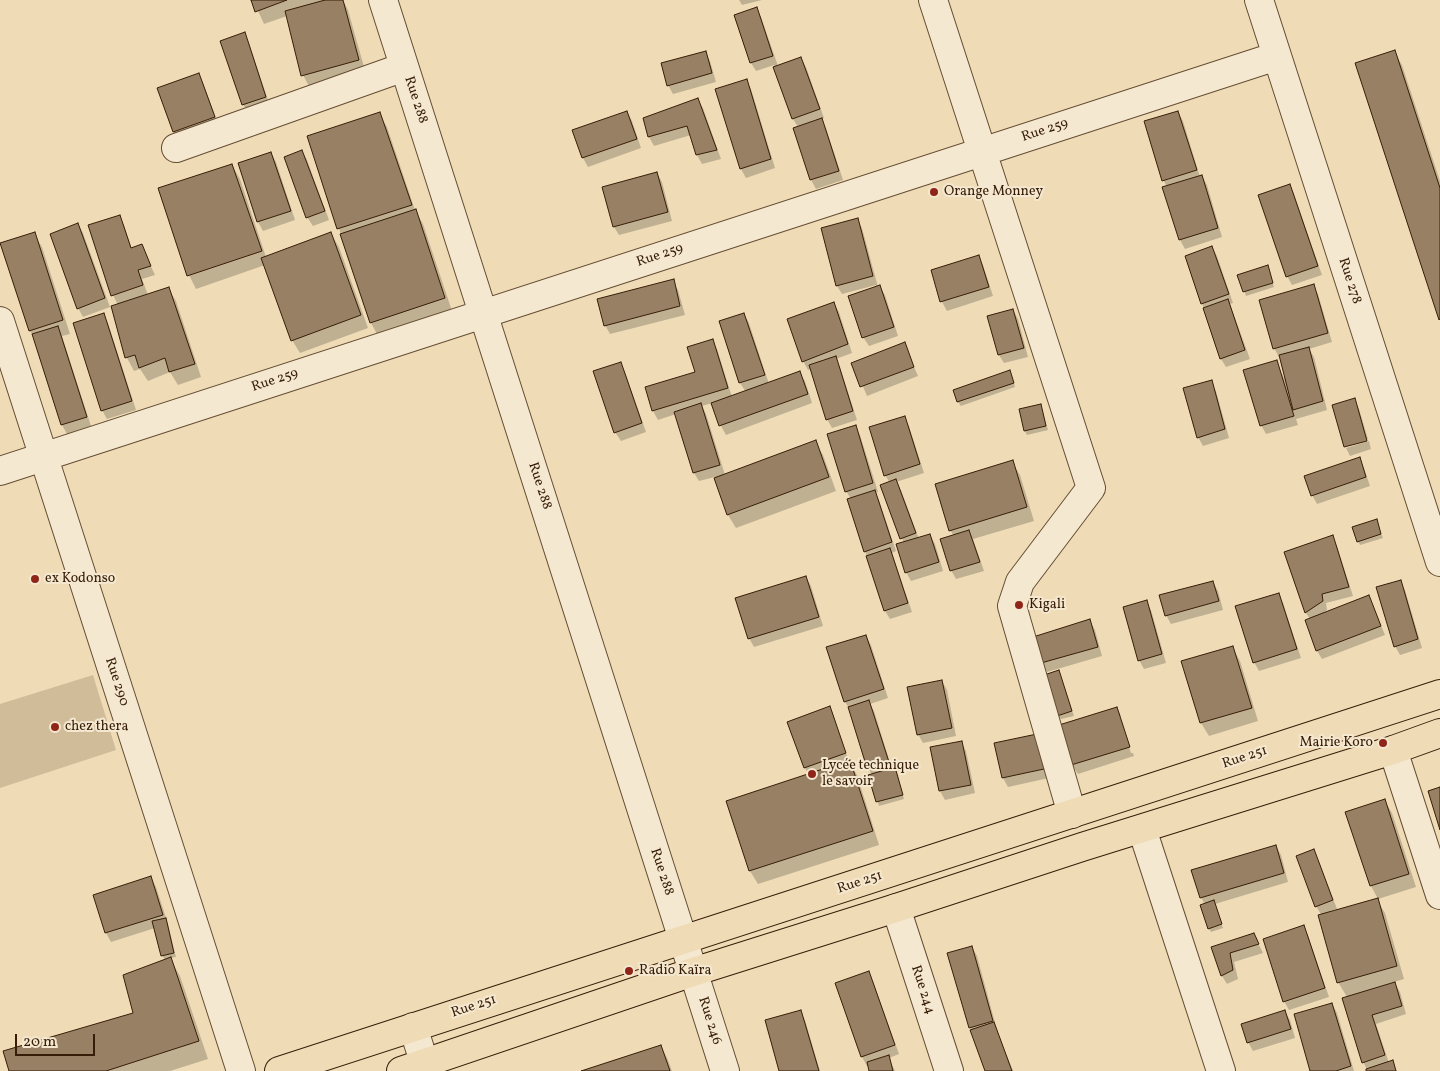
<!DOCTYPE html>
<meta charset="utf-8">
<style>
body{margin:0}
#map{position:relative;width:1440px;height:1071px;overflow:hidden;background:#efdcb7;font-family:Vollkorn,serif}
canvas{display:block}
.scale{position:absolute;left:15px;top:1034px;width:80px;height:22px;box-sizing:border-box;border:2px solid #371d07;border-top:0;padding-left:6px;font-size:15px;line-height:18px;white-space:nowrap;color:#371d07;-webkit-text-stroke:4px #f5e8d0;paint-order:stroke}
</style>
<div id="map">
<canvas width="1440" height="1071"></canvas>
<div class="scale">20 m</div>
</div>
<script>
const context = document.querySelector('canvas').getContext('2d');
context.lineJoin = 'round';
function fillPath(path, color) { context.fillStyle = color; context.fill(path, 'evenodd'); }
const poly = rows => new Path2D(rows.map(r => 'M' + r).join(''));
function strokePath(path, color, width, dash) { context.strokeStyle = color; context.lineWidth = width; context.lineCap = dash ? 'butt' : 'round'; context.setLineDash(dash || []); context.stroke(path); }
function write(font, color, halo, rows, align = 'center') {
  context.font = font + ' Vollkorn,serif'; context.lineWidth = 4; context.setLineDash([]); context.textBaseline = 'middle'; context.strokeStyle = halo; context.fillStyle = color; for (const [text, x, y, turn = 0] of rows) {
    context.save(); context.translate(x, y); context.rotate((+turn || 0) * Math.PI / 180); context.textAlign = isNaN(turn) ? turn : align; if (halo) context.strokeText(text, 0, 0); context.fillText(text, 0, 0); context.restore();
  }
}
const green = poly([
 [93,675,116,750,0,788,0,704]
]);
const shadow = poly([
 [253,0,343,0,348,10,366,74,310,88,303,75,287,16,264,24],
 [739,0,762,0,742,5],
 [756,8,761,17,778,66,801,58,806,67,824,118,821,119,826,128,843,180,816,189,811,180,794,128,798,127,793,119,774,65,756,71,751,63,735,15],
 [244,34,249,43,270,106,248,113,243,104],
 [1394,51,1402,65,1440,181,1440,320,1356,64],
 [705,52,710,61,716,82,673,94,668,85],
 [198,74,203,83,219,126,179,141,174,132,158,89],
 [746,80,751,89,775,168,746,178,741,169,717,89],
 [698,100,703,108,721,159,702,164,697,155,691,135,654,146,649,137,644,119],
 [627,112,632,121,641,148,588,167,583,158,573,131],
 [1178,112,1183,121,1200,177,1202,176,1207,185,1222,237,1185,249,1180,240,1164,188,1167,187,1164,181,1145,122],
 [379,114,387,127,415,210,423,224,452,311,378,336,371,323,308,137],
 [302,151,307,160,329,220,313,226,307,217],
 [271,153,276,162,295,220,263,231,258,222,239,163],
 [232,165,240,179,266,257,331,234,339,247,368,328,300,353,292,340,265,265,196,289,189,275],
 [657,173,662,182,672,221,619,235,614,227],
 [1289,185,1294,194,1322,275,1292,285,1287,276],
 [119,216,124,225,132,249,141,245,155,275,142,279,148,295,168,288,176,301,201,377,178,385,170,372,148,381,140,369,134,371,127,358,112,307,118,305,113,295],
 [857,219,862,228,878,287,880,287,885,295,898,336,869,346,863,337,876,285,842,294,837,286],
 [78,225,83,233,110,307,83,317,78,308],
 [34,234,42,247,70,334,62,336,91,426,67,434,62,425,35,340,30,331,2,244],
 [1212,247,1217,256,1233,303,1230,304,1250,359,1226,367,1221,359,1186,256],
 [978,256,983,265,993,296,947,311,942,302,932,271],
 [1269,271,1274,287,1246,296,1239,275],
 [673,281,678,290,685,315,610,334,605,325],
 [1313,286,1318,294,1332,342,1309,349,1314,357,1327,410,1296,419,1298,425,1266,434,1261,425,1276,361,1284,378,1286,378,1281,357,1279,357,1274,348],
 [834,303,839,312,852,353,836,359,840,367,857,420,832,428,827,419,811,369,808,370,803,361],
 [1013,310,1018,319,1028,357,1004,363,999,355],
 [103,314,108,323,136,410,107,419,102,410],
 [744,314,749,323,769,384,799,373,805,381,812,403,726,435,721,426,712,403,702,406,706,414,725,475,815,442,823,455,836,491,736,528,728,515,715,477,699,481,694,473,676,414,658,420,653,411,646,388,697,372,712,341,717,349,732,397,746,392,740,383,721,322],
 [904,344,918,376,867,396,853,363],
 [620,363,625,372,646,432,621,441,615,432],
 [1012,376,1015,387,961,406,958,402,955,391],
 [1211,382,1216,391,1229,438,1203,446,1198,437],
 [1354,400,1359,409,1368,439,1345,446,1345,447,1333,406],
 [1041,405,1048,430,1027,435,1025,431],
 [904,417,909,426,924,473,896,482,901,490,919,539,930,535,935,544,943,571,911,581,906,572,904,543,882,486,890,483,885,475],
 [855,426,860,435,878,492,875,493,879,500,896,551,892,553,912,612,890,619,885,611,865,551,851,499,846,491],
 [1369,441,1371,449,1350,456,1346,448],
 [1359,459,1364,468,1370,486,1317,504,1312,495],
 [1012,462,1020,475,1034,521,973,539,984,571,956,579,951,570,954,536,950,530],
 [1376,521,1383,538,1360,545,1358,541],
 [1332,537,1337,546,1353,596,1326,603,1327,610,1323,613,1369,597,1385,635,1322,659,1317,651,1306,621,1310,619,1306,613,1286,553],
 [806,577,811,586,823,626,754,647,749,638],
 [1400,581,1405,590,1422,648,1400,655,1395,646],
 [1213,582,1218,591,1223,610,1171,624,1166,615],
 [1278,594,1283,603,1301,658,1259,671,1254,662],
 [1146,602,1151,610,1166,663,1144,669,1139,660],
 [1090,621,1095,630,1102,656,1047,672,1042,663],
 [866,636,871,645,888,698,870,704,874,711,892,769,897,773,904,799,879,806,870,776,872,775,868,768,850,710,845,702],
 [1232,647,1240,661,1258,721,1209,736,1201,723,1183,662],
 [1059,671,1074,716,1061,719,1058,715],
 [942,681,947,690,956,736,923,743,918,734],
 [829,708,834,717,849,762,857,775,879,845,758,884,750,871,727,801,809,775,805,768],
 [1117,708,1121,716,1119,716,1131,753,1133,753,1134,756,1078,774,1072,765,1060,726],
 [1036,736,1049,778,1008,787,1003,778],
 [961,742,966,751,975,793,945,800,940,791],
 [1384,800,1392,813,1416,887,1378,899,1371,886],
 [1276,846,1281,855,1288,882,1215,904,1223,928,1211,932,1209,928,1205,905,1201,897],
 [1313,851,1318,859,1337,909,1330,911,1331,913,1377,900,1385,913,1404,979,1394,982,1400,992,1406,1014,1376,1024,1389,1063,1392,1062,1397,1071,1368,1071,1363,1062,1347,997,1338,982,1322,916,1316,906],
 [151,878,156,887,168,924,176,957,170,958,180,976,208,1059,170,1071,11,1071,134,1013,165,960,162,955,155,928,111,942,106,933,95,895],
 [1303,927,1308,935,1329,997,1289,1010,1284,1001],
 [1258,943,1263,953,1234,962,1238,979,1227,984,1222,976,1213,948],
 [972,947,977,956,997,1030,1013,1071,987,1071,970,1027],
 [868,972,873,981,899,1054,889,1058,895,1071,871,1071,869,1065,867,1066,862,1057,836,984],
 [1332,1004,1337,1013,1354,1071,1312,1071],
 [800,1011,805,1020,820,1071,781,1071],
 [1285,1012,1290,1020,1295,1038,1253,1051,1248,1042],
 [661,1046,668,1060,672,1071,585,1071]
]);
const building = poly([
 [251,0,287,0,255,12,251,0],
 [325,0,343,0,359,60,301,76,285,11,325,0],
 [757,7,773,56,750,63,734,15,757,7],
 [245,32,266,97,242,105,220,41,245,32],
 [1395,50,1440,188,1440,319,1439,320,1355,63,1395,50],
 [706,51,712,73,667,86,661,63,706,51],
 [801,57,820,109,792,119,773,67,801,57],
 [199,73,215,117,173,132,157,88,199,73],
 [747,79,771,159,740,169,715,89,747,79],
 [698,98,717,150,696,155,687,126,648,137,643,118,698,98],
 [627,111,637,139,582,158,572,130,627,111],
 [1178,111,1197,170,1162,181,1144,121,1178,111],
 [380,112,412,205,337,229,307,136,380,112],
 [822,118,839,171,810,180,793,128,822,118],
 [302,150,325,211,306,218,284,157,302,150],
 [271,152,291,211,257,222,238,163,271,152],
 [232,164,262,251,187,276,158,188,232,164],
 [657,172,668,212,613,227,602,187,657,172],
 [1202,175,1218,228,1179,240,1162,187,1202,175],
 [1290,184,1318,266,1286,277,1258,195,1290,184],
 [416,209,445,298,370,323,340,234,416,209],
 [120,215,131,248,142,244,151,266,138,270,143,285,111,296,88,225,120,215],
 [858,218,873,276,836,286,821,228,858,218],
 [78,223,105,298,77,309,50,234,78,223],
 [35,232,63,320,29,331,0,243,35,232],
 [331,232,361,315,291,341,261,258,331,232],
 [1212,246,1229,294,1201,304,1185,256,1212,246],
 [979,255,989,287,940,302,931,270,979,255],
 [1268,265,1273,283,1243,292,1237,275,1268,265],
 [674,279,680,306,604,326,597,299,674,279],
 [1314,284,1328,333,1273,349,1259,300,1314,284],
 [880,285,894,327,862,338,848,296,880,285],
 [169,287,195,364,169,372,165,358,139,368,135,355,125,358,111,306,169,287],
 [1228,299,1245,350,1220,359,1203,308,1228,299],
 [834,302,848,344,802,362,787,319,834,302],
 [1013,309,1024,348,998,355,987,316,1013,309],
 [104,313,132,401,101,411,73,323,104,313],
 [744,313,765,375,739,383,719,321,744,313],
 [58,326,87,417,61,425,32,334,58,326],
 [713,339,728,388,652,411,645,387,695,372,687,347,713,339],
 [905,342,914,367,860,387,851,363,905,342],
 [1309,347,1323,401,1293,410,1279,355,1309,347],
 [836,356,853,411,826,420,809,365,836,356],
 [1277,360,1294,416,1260,426,1243,370,1277,360],
 [621,362,642,423,614,433,593,371,621,362],
 [1010,370,1014,383,957,402,953,390,1010,370],
 [800,371,808,394,719,426,711,403,800,371],
 [1212,380,1225,429,1197,438,1183,388,1212,380],
 [1355,398,1367,441,1344,447,1332,405,1355,398],
 [701,403,720,465,693,473,674,412,701,403],
 [1041,404,1046,426,1024,431,1019,409,1041,404],
 [905,416,920,464,884,476,869,427,905,416],
 [856,425,873,483,845,492,827,434,856,425],
 [816,440,829,477,727,515,714,478,816,440],
 [1360,457,1366,477,1311,496,1304,476,1360,457],
 [1013,460,1027,507,949,531,935,484,1013,460],
 [896,479,916,533,900,539,880,485,896,479],
 [875,490,892,542,864,552,847,499,875,490],
 [1377,519,1381,534,1357,542,1352,527,1377,519],
 [969,530,980,562,950,571,940,539,969,530],
 [930,534,939,562,905,573,896,544,930,534],
 [1333,535,1349,587,1322,594,1323,601,1305,613,1284,552,1333,535],
 [890,548,908,603,884,611,866,556,890,548],
 [806,576,819,617,748,639,735,598,806,576],
 [1401,580,1418,639,1394,647,1376,587,1401,580],
 [1213,581,1219,601,1165,616,1159,595,1213,581],
 [1279,593,1297,649,1253,663,1235,606,1279,593],
 [1369,595,1381,626,1316,651,1305,620,1369,595],
 [1147,600,1162,654,1138,661,1123,607,1147,600],
 [1090,619,1098,647,1041,663,1033,637,1090,619],
 [866,635,884,689,844,702,826,647,866,635],
 [1233,646,1252,708,1200,723,1181,661,1233,646],
 [1059,670,1072,711,1057,716,1044,675,1059,670],
 [942,680,952,728,917,735,907,687,942,680],
 [869,700,889,762,867,768,848,707,869,700],
 [830,706,846,753,804,768,787,722,830,706],
 [1117,707,1130,747,1071,765,1059,725,1117,707],
 [1037,734,1044,769,1002,778,994,743,1037,734],
 [962,741,971,785,939,791,930,747,962,741],
 [850,760,873,831,749,871,726,801,850,760],
 [895,767,903,795,876,802,868,775,895,767],
 [1440,787,1440,830,1428,791,1440,787],
 [1385,799,1409,874,1370,886,1345,812,1385,799],
 [1276,845,1284,873,1200,898,1191,870,1276,845],
 [1314,849,1333,900,1315,907,1296,856,1314,849],
 [151,876,163,915,105,933,93,895,151,876],
 [1378,898,1397,966,1337,983,1318,915,1378,898],
 [1214,900,1222,924,1208,929,1200,905,1214,900],
 [166,918,174,953,161,956,152,921,166,918],
 [1304,925,1325,988,1283,1002,1263,939,1304,925],
 [1254,933,1259,944,1230,953,1233,970,1221,976,1211,947,1254,933],
 [972,946,993,1021,969,1028,947,953,972,946],
 [171,957,199,1041,106,1071,9,1071,3,1051,133,1013,123,975,171,957],
 [869,971,895,1045,861,1057,835,983,869,971],
 [1395,982,1402,1006,1372,1015,1385,1055,1362,1063,1342,998,1395,982],
 [1332,1003,1351,1066,1336,1071,1310,1071,1294,1014,1332,1003],
 [801,1010,819,1071,779,1071,765,1020,801,1010],
 [1285,1010,1291,1029,1247,1043,1241,1024,1285,1010],
 [994,1022,1012,1071,985,1071,970,1030,994,1022],
 [661,1045,670,1071,581,1071,661,1045],
 [889,1055,893,1071,869,1071,867,1062,889,1055],
 [1393,1060,1396,1071,1366,1071,1366,1069,1393,1060]
]);
const minor = poly([
 [383,0,725,1071],
 [933,0,1091,488,1020,582,1012,606,1072,814],
 [1259,0,1440,562],
 [176,148,404,67],
 [0,321,241,1071],
 [0,471,1277,56],
 [1393,750,1440,895],
 [1142,829,1221,1071],
 [896,908,949,1071],
 [413,1027,427,1071]
]);
const major = poly([
 [279,1071,1440,694],
 [401,1071,693,972,896,908,1082,847,1393,750,1440,733]
]);
const markers = [
 [934,192,5,"#8f2418"],
 [35,579,5,"#8f2418"],
 [1019,605,5,"#8f2418"],
 [55,727,5,"#8f2418"],
 [1383,743,5,"#8f2418"],
 [812,774,5,"#8f2418"],
 [629,971,5,"#8f2418"]
];
const streetNames = [
 ["Rue 288",415,100,72],
 ["Rue 259",1045,131,-18],
 ["Rue 259",660,256,-18],
 ["Rue 278",1349,281,72],
 ["Rue 259",275,381,-18],
 ["Rue 288",539,486,72],
 ["Rue 290",116,682,72],
 ["Rue 251",1245,758,-18],
 ["Rue 288",661,872,72],
 ["Rue 251",860,883,-18],
 ["Rue 244",922,990,72],
 ["Rue 251",474,1007,-18],
 ["Rue 246",709,1021,72]
];
const poiNames = [
 ["Orange Monney",944,192],
 ["ex Kodonso",45,579],
 ["Kigali",1029,605],
 ["chez thera",65,727],
 ["Mairie Koro",1373,743,"right"],
 ["Lycée technique",822,766],
 ["le savoir",822,782],
 ["Radio Kaïra",639,971]
];
fillPath(green, '#d0bc99');
fillPath(shadow, '#0003');
fillPath(building, '#978063');
strokePath(building, '#371d07', 1);
strokePath(minor, '#654d33', 30);
strokePath(major, '#371d07', 30);
strokePath(minor, '#f5e8d0', 28);
strokePath(major, '#efdcb7', 28);
for (const [x, y, r, color] of markers) { const dot = new Path2D(); dot.arc(x, y, r, 0, 2 * Math.PI); context.fillStyle = color; context.fill(dot); strokePath(dot, '#f5e8d0', 2); }
write('14px', '#371d07', '#f5e8d0', streetNames);
write('14px', '#371d07', '#f5e8d0', poiNames, 'left');
</script>
